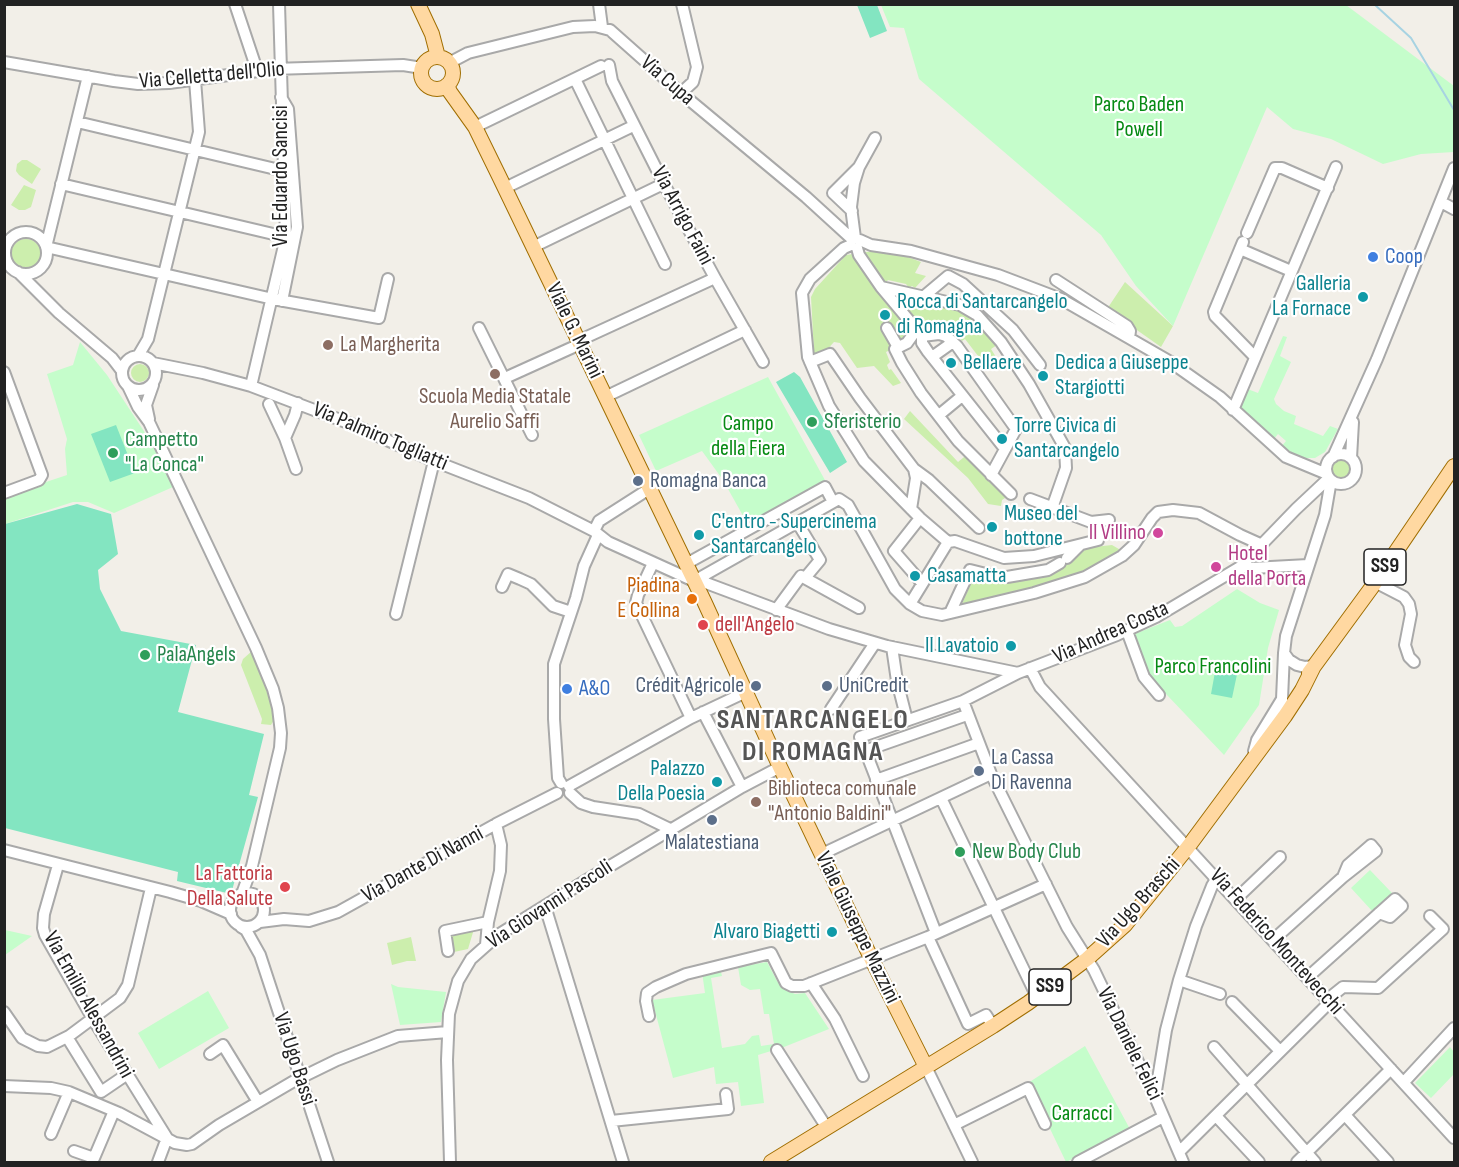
<!DOCTYPE html>
<meta charset="utf-8">
<style>
body{margin:0}
#map{position:relative;width:1459px;height:1167px;overflow:hidden;background:#f2efe8;font-family:"Sofia Sans Condensed",sans-serif}
canvas{display:block}
.frame{position:absolute;inset:0;border:6px solid #222;pointer-events:none}
</style>
<div id="map">
<canvas width="1459" height="1167"></canvas>
<div class="frame"></div>
</div>
<script>
const context = document.querySelector('canvas').getContext('2d');
context.lineJoin = 'round';
function fillPath(path, color) { context.fillStyle = color; context.fill(path, 'evenodd'); }
const poly = rows => new Path2D(rows.map(r => 'M' + r).join(''));
function strokePath(path, color, width, dash) { context.strokeStyle = color; context.lineWidth = width; context.lineCap = dash ? 'butt' : 'round'; context.setLineDash(dash || []); context.stroke(path); }
function write(font, color, halo, rows, align = 'center') {
  context.font = font + ' "Sofia Sans Condensed",sans-serif'; context.lineWidth = 4.5; context.setLineDash([]); context.textBaseline = 'middle'; context.strokeStyle = halo; context.fillStyle = color; for (const [text, x, y, turn = 0] of rows) {
    context.save(); context.translate(x, y); context.rotate((+turn || 0) * Math.PI / 180); context.textAlign = isNaN(turn) ? turn : align; if (halo) context.strokeText(text, 0, 0); context.fillText(text, 0, 0); context.restore();
  }
}
const grass = poly([
 [22,160,27,160,41,169,32,184,19,175,16,171,17,164],
 [24,185,36,190,31,207,25,210,19,210,11,205],
 '11 254a15 15 0 1 1 30 0a15 15 0 1 1-30 0Z',
 [887,249,921,262,915,273,926,276,915,288,912,286,909,288,906,284,888,280,882,287,960,305,1000,343,991,349,996,357,985,365,965,339,962,341,960,338,955,341,953,336,944,328,927,330,911,329,892,349,886,352,890,362,887,365,889,370,891,369,901,383,893,386,874,366,857,368,840,343,834,342,821,356,814,353,811,297,815,289,846,255],
 [1125,282,1173,326,1161,347,1107,309],
 '131 373a9 9 0 1 1 18 0a9 9 0 1 1-18 0Z',
 [910,411,958,462,969,453,1011,494,1002,500,1001,506,988,504,968,478,904,419],
 '1331 470a10 10 0 1 1 20 0a10 10 0 1 1-20 0Z',
 [1112,545,1124,552,1079,575,1042,588,962,604,975,574,1011,581,1050,573,1085,548],
 [252,651,271,699,274,720,271,725,261,724,262,719,241,665,243,659],
 [474,929,468,949,454,952,450,934],
 [411,937,416,961,407,961,392,965,387,943]
]);
const park = poly([
 [881,5,1346,5,1454,86,1454,152,1421,154,1383,164,1331,139,1293,129,1267,107,1173,326,1136,286,1101,235,919,79,904,28,890,27],
 [1283,336,1287,337,1280,356,1291,362,1274,399,1276,404,1284,411,1296,416,1294,424,1323,436,1330,426,1338,429,1325,452,1315,458,1303,458,1281,447,1286,441,1278,434,1273,440,1240,406,1245,388,1258,393],
 [80,342,107,375,155,448,173,487,114,513,88,502,73,502,5,524,4,496,67,475,65,449,67,439,47,374,73,365],
 [768,377,826,482,747,523,723,480,702,451,656,471,639,435],
 [1237,589,1260,603,1279,610,1268,648,1259,705,1224,755,1148,675,1132,635,1170,620,1175,627,1182,626],
 [1370,870,1392,893,1373,912,1351,888],
 [5,930,32,936,5,955],
 [767,962,777,981,784,989,795,994,805,993,829,1029,784,1047,758,1055,764,1103,741,1106,738,1082,716,1084,714,1067,673,1078,652,1000,705,993,702,972,720,968,722,976,711,978,722,1048,745,1044,752,1036,759,1035,761,1046,774,1044,769,1014,764,1014,760,989,750,990,741,985,738,967],
 [391,984,398,987,446,992,441,1022,400,1025],
 [208,991,229,1028,159,1069,138,1033],
 [1085,1046,1131,1131,1066,1162,1028,1083],
 [1450,1047,1454,1052,1454,1074,1431,1098,1415,1083]
]);
const pitch = poly([
 [857,5,877,5,887,31,870,38],
 [794,372,800,377,847,462,830,473,776,382],
 [116,425,135,473,110,482,91,434],
 [77,504,111,514,118,554,98,570,100,589,121,631,196,645,178,712,264,734,249,795,258,797,231,894,177,881,178,872,5,828,5,524],
 [1217,661,1239,665,1232,698,1211,694]
]);
const stream = poly([
 [1374,4,1411,38,1454,110]
]);
const minor = poly([
 [235,4,257,70],
 [599,4,602,27],
 [4,62,114,81,138,84,169,83,273,69,403,65,422,68],
 [449,63,468,53,573,27,595,26,610,30,681,93,806,197,852,239],
 [609,65,612,81,664,184,715,278,763,362],
 [88,76,46,247,273,299,379,318,388,279],
 [575,79,665,264],
 [681,93,693,82,697,67,682,4],
 [281,97,288,109,297,227,282,301],
 [77,122,284,171],
 [475,127,601,66],
 [61,184,286,237],
 [505,188,631,127],
 [1441,202,1454,209],
 [852,211,833,193,859,167],
 '5 253a21 21 0 1 1 42 0a21 21 0 1 1-42 0Z',
 [1247,233,1275,168,1282,168,1328,188],
 [855,238,851,207,854,183,859,167,875,138],
 [860,240,871,245,911,251,998,275,1061,299,1169,361,1220,397,1286,457,1327,474],
 [1243,242,1214,312,1215,316,1255,357],
 [851,245,844,248,810,279,802,293,808,357,829,406,864,461,920,518,948,542],
 [533,247,659,186],
 [857,248,859,255,881,287,922,336,922,343,928,352,1005,449],
 [1240,249,1291,271],
 [18,272,59,313,112,358,122,371],
 [1056,280,1127,326,1130,331,1129,338],
 [881,287,960,305,977,315,1001,342,1029,384,1065,448,1066,468,1052,508],
 [923,297,948,276,963,284,1013,330,1040,365],
 [479,328,532,435],
 [887,328,898,347],
 [917,329,907,343,895,349,902,363,921,393,958,441,1011,494],
 [922,336,939,334,946,336,957,346,1016,429,991,475],
 [578,341,715,278],
 '122 373a17 17 0 1 1 34 0a17 17 0 1 1-34 0Z',
 [138,356,148,339,199,132,195,80],
 [932,357,953,342],
 [810,362,830,354,860,398,914,469,916,478,911,509],
 [153,363,203,373,251,386,351,424,434,461,529,498,594,531,608,542,694,581,839,499,848,505,895,589,910,604,922,611,942,615,1034,593,1085,577,1122,556,1134,545,1152,518,1158,512,1173,510,1199,513,1240,535,1260,544],
 [4,372,42,475,39,480,4,493],
 [505,378,580,344],
 [128,386,138,407,149,422,256,648,273,689,278,708,281,733,280,748,252,866,242,894],
 [251,386,286,237,279,4],
 [605,397,745,330],
 [269,404,285,438],
 [1233,410,1336,167],
 [939,415,962,396],
 [149,419,146,405,153,385],
 '1326 469a15 15 0 1 1 30 0a15 15 0 1 1-30 0Z',
 [1333,457,1377,359,1454,168],
 [1351,458,1353,422],
 [296,469,285,438,295,415,298,403],
 [914,469,929,480,979,528],
 [1030,499,1091,522,1109,520],
 [920,518,894,551,922,583],
 [797,522,820,560,805,578],
 [594,531,599,521,649,489],
 [948,542,955,541,1004,558,1034,556,1098,540,1099,522],
 [1067,558,1080,545],
 [653,563,638,595,636,603,691,718],
 [686,564,825,487,833,502],
 [1240,567,1252,568,1308,565],
 [702,577,706,583,829,629,887,646,1018,673],
 [1007,577,1048,570,1060,563],
 [1375,582,1404,597,1409,604,1411,614,1405,645,1409,657,1414,662],
 [502,587,508,574,520,579,531,584,553,606,571,612],
 [910,604,948,542],
 [776,610,801,576,859,608],
 [950,613,970,570,998,577],
 [396,614,434,461],
 [1127,631,1144,677,1159,695],
 [892,647,897,681,907,720],
 [1284,653,1289,660,1297,665,1305,667,1314,666],
 [1030,668,1040,687,1454,1138],
 [963,701,991,774,1067,927,1094,970,1155,1097,1183,1162],
 [831,709,875,643],
 [703,712,742,787],
 [1285,716,1282,699,1284,653,1286,636,1325,515,1331,480],
 [870,749,967,715],
 [1254,751,1257,740,1282,699],
 [876,780,979,743],
 [561,783,558,778,554,719,554,664,576,598,584,566,598,535],
 [569,786,691,718,746,692],
 [570,793,581,803,593,807,639,814,670,829],
 [941,798,1037,997],
 [4,850,170,892,201,901,231,914],
 [822,854,991,774],
 [58,865,44,914,43,928,45,935,93,1019,167,1138,158,1162],
 '230 910a17 17 0 1 1 34 0a17 17 0 1 1-34 0Z',
 [1236,899,1280,857],
 [545,906,623,1162],
 [260,922,284,919,309,921,338,912,496,824,557,793],
 [241,927,246,930,260,955,328,1162],
 [936,933,860,737,963,701,1018,673,1117,635,1156,617,1240,567,1296,509,1329,478],
 [928,937,968,1024,986,1015,993,1026],
 [1273,940,1343,877,1376,851,1371,845,1348,865,1343,877],
 [486,945,488,922,500,871,501,845,496,824],
 [448,951,445,931,488,922],
 [1308,977,1376,916,1395,899,1402,906,1390,917,1379,913],
 [1179,980,1220,994],
 [811,983,835,1019,863,1076],
 [1328,999,1343,987,1378,988,1443,929,1430,916],
 [1232,1002,1280,1051],
 [4,1012,22,1038,38,1046,47,1047,69,1036,120,998,128,985,151,888],
 [649,1016,646,1001,647,993,656,987,686,974,771,953,786,983,792,986,804,986,928,937,1046,884],
 [67,1037,101,1092,126,1075],
 [1214,1047,1315,1162],
 [777,1050,827,1128],
 [210,1054,223,1045,258,1102],
 [926,1067,972,1162],
 [1404,1082,1454,1028],
 [4,1086,51,1088,69,1092,119,1113,175,1143,187,1145,192,1144,219,1125,294,1081,337,1060,398,1036,448,1032],
 [1155,1097,1166,1030,1179,980,1196,926,1212,886,1217,878],
 [1345,1115,1388,1162],
 [1216,1116,1259,1162],
 [611,1121,728,1109,726,1094],
 [954,1125,1028,1088,1045,1124],
 [51,1134,69,1092],
 [74,1151,94,1158,114,1111],
 [1179,1152,1330,1002],
 [450,1162,447,1060,449,1014,458,981,471,959,498,935,585,881,742,787,780,767],
 [1078,1162,1163,1117],
 [1297,1162,1391,1069]
]);
const major = poly([
 [418,4,432,34,438,57],
 '421 73a16 16 0 1 1 32 0a16 16 0 1 1-32 0Z',
 [447,85,450,92,475,127,499,176,704,601,780,767,872,960,926,1067],
 [1309,673,1372,587,1454,466],
 [771,1162,993,1026,1028,1003,1087,959,1125,925,1188,847,1285,716,1302,690,1314,666]
]);
const markers = [
 [1373,257,6,"#3f7fe0"],
 [1363,297,6,"#0f9aa8"],
 [885,315,6,"#0f9aa8"],
 [328,345,6,"#8d6e63"],
 [951,363,6,"#0f9aa8"],
 [495,374,6,"#8d6e63"],
 [1043,376,6,"#0f9aa8"],
 [812,422,6,"#2e9e5b"],
 [1002,439,6,"#0f9aa8"],
 [113,453,6,"#2e9e5b"],
 [638,481,6,"#5c6f8a"],
 [992,527,6,"#0f9aa8"],
 [1158,533,6,"#d1479c"],
 [699,535,6,"#0f9aa8"],
 [1216,567,6,"#d1479c"],
 [915,576,6,"#0f9aa8"],
 [692,599,6,"#e8710a"],
 [703,625,6,"#e0444e"],
 [1011,646,6,"#0f9aa8"],
 [145,655,6,"#2e9e5b"],
 [756,686,6,"#5c6f8a"],
 [827,686,6,"#5c6f8a"],
 [567,689,6,"#3f7fe0"],
 [979,771,6,"#5c6f8a"],
 [717,782,6,"#0f9aa8"],
 [756,802,6,"#8d6e63"],
 [712,820,6,"#5c6f8a"],
 [960,852,6,"#2e9e5b"],
 [285,887,6,"#e0444e"],
 [832,932,6,"#0f9aa8"]
];
const shields = [
 [1385,567,42],
 [1050,987,42]
];
const shieldNames = [
 ["SS9",1385,567],
 ["SS9",1050,987]
];
const streetNames = [
 ["Via Celletta dell'Olio",212,76,-5],
 ["Via Cupa",667,81,41],
 ["Via Eduardo Sancisi",281,176,-90],
 ["Via Arrigo Faini",682,216,62],
 ["Viale G. Marini",574,331,64],
 ["Via Palmiro Togliatti",380,437,23],
 ["Via Andrea Costa",1111,633,-24],
 ["Via Dante Di Nanni",423,865,-29],
 ["Via Ugo Braschi",1139,903,-48],
 ["Via Giovanni Pascoli",550,905,-33],
 ["Viale Giuseppe Mazzini",857,928,64],
 ["Via Federico Montevecchi",1276,942,48],
 ["Via Emilio Alessandrini",88,1005,61],
 ["Via Daniele Felici",1129,1044,64],
 ["Via Ugo Bassi",294,1059,72]
];
const parkNames = [
 ["Parco Baden",1139,105],
 ["Powell",1139,130],
 ["Campo",748,424],
 ["della Fiera",748,449],
 ["Parco Francolini",1213,667],
 ["Carracci",1082,1114]
];
const shopNames = [
 ["Coop",1385,257],
 ["A&O",579,689]
];
const cultureNames = [
 ["Galleria",1351,284,"right"],
 ["La Fornace",1351,309,"right"],
 ["Rocca di Santarcangelo",897,302],
 ["di Romagna",897,327],
 ["Bellaere",963,363],
 ["Dedica a Giuseppe",1055,363],
 ["Stargiotti",1055,388],
 ["Torre Civica di",1014,426],
 ["Santarcangelo",1014,451],
 ["Museo del",1004,514],
 ["bottone",1004,539],
 ["C'entro - Supercinema",711,522],
 ["Santarcangelo",711,547],
 ["Casamatta",927,576],
 ["Il Lavatoio",999,646,"right"],
 ["Palazzo",705,769,"right"],
 ["Della Poesia",705,794,"right"],
 ["Alvaro Biagetti",820,932,"right"]
];
const educationNames = [
 ["La Margherita",340,345],
 ["Scuola Media Statale",495,397,"center"],
 ["Aurelio Saffi",495,422,"center"],
 ["Biblioteca comunale",768,789],
 ["\"Antonio Baldini\"",768,814]
];
const leisureNames = [
 ["Sferisterio",824,422],
 ["Campetto",125,440],
 ["\"La Conca\"",125,465],
 ["PalaAngels",157,655],
 ["New Body Club",972,852]
];
const serviceNames = [
 ["Romagna Banca",650,481],
 ["Crédit Agricole",744,686,"right"],
 ["UniCredit",839,686],
 ["La Cassa",991,758],
 ["Di Ravenna",991,783],
 ["Malatestiana",712,843,"center"]
];
const hotelNames = [
 ["Il Villino",1146,533],
 ["Hotel",1228,554,"left"],
 ["della Porta",1228,579,"left"]
];
const foodNames = [
 ["Piadina",680,586],
 ["E Collina",680,611]
];
const healthNames = [
 ["dell'Angelo",715,625],
 ["La Fattoria",273,874,"right"],
 ["Della Salute",273,899,"right"]
];
const districtNames = [
 ["SANTARCANGELO",813,721],
 ["DI ROMAGNA",813,753]
];
fillPath(grass, '#cceead');
fillPath(park, '#c5fdcb');
fillPath(pitch, '#83e5c1');
strokePath(stream, '#a7d3e2', 2);
strokePath(minor, '#a9a9a9', 14);
strokePath(major, '#a06e00', 16);
strokePath(minor, '#fff', 10);
strokePath(major, '#ffd8a1', 14);
for (const [x, y, r, color] of markers) { const dot = new Path2D(); dot.arc(x, y, r, 0, 2 * Math.PI); context.fillStyle = color; context.fill(dot); strokePath(dot, '#fff', 2); }
for (const [x, y, w] of shields) { const box = new Path2D(); box.roundRect(x - w / 2, y - 18, w, 36, 4.5); context.fillStyle = '#fff'; context.fill(box); strokePath(box, '#222', 1.5); }
write('bold 21px', '#222', null, shieldNames);
write('22px', '#222', '#fff', streetNames);
write('22px', '#068a13', '#fff', parkNames);
write('22px', '#366cbe', '#fff', shopNames, 'left');
write('22px', '#0d838f', '#fff', cultureNames, 'left');
write('22px', '#785e54', '#fff', educationNames, 'left');
write('22px', '#27864d', '#fff', leisureNames, 'left');
write('22px', '#4e5e75', '#fff', serviceNames, 'left');
write('22px', '#b23c85', '#fff', hotelNames, 'right');
write('22px', '#c56008', '#fff', foodNames, 'right');
write('22px', '#be3a42', '#fff', healthNames, 'left');
context.letterSpacing = '1.5px';
write('bold 28px', '#555', '#fff', districtNames);
context.letterSpacing = '0px';
</script>
